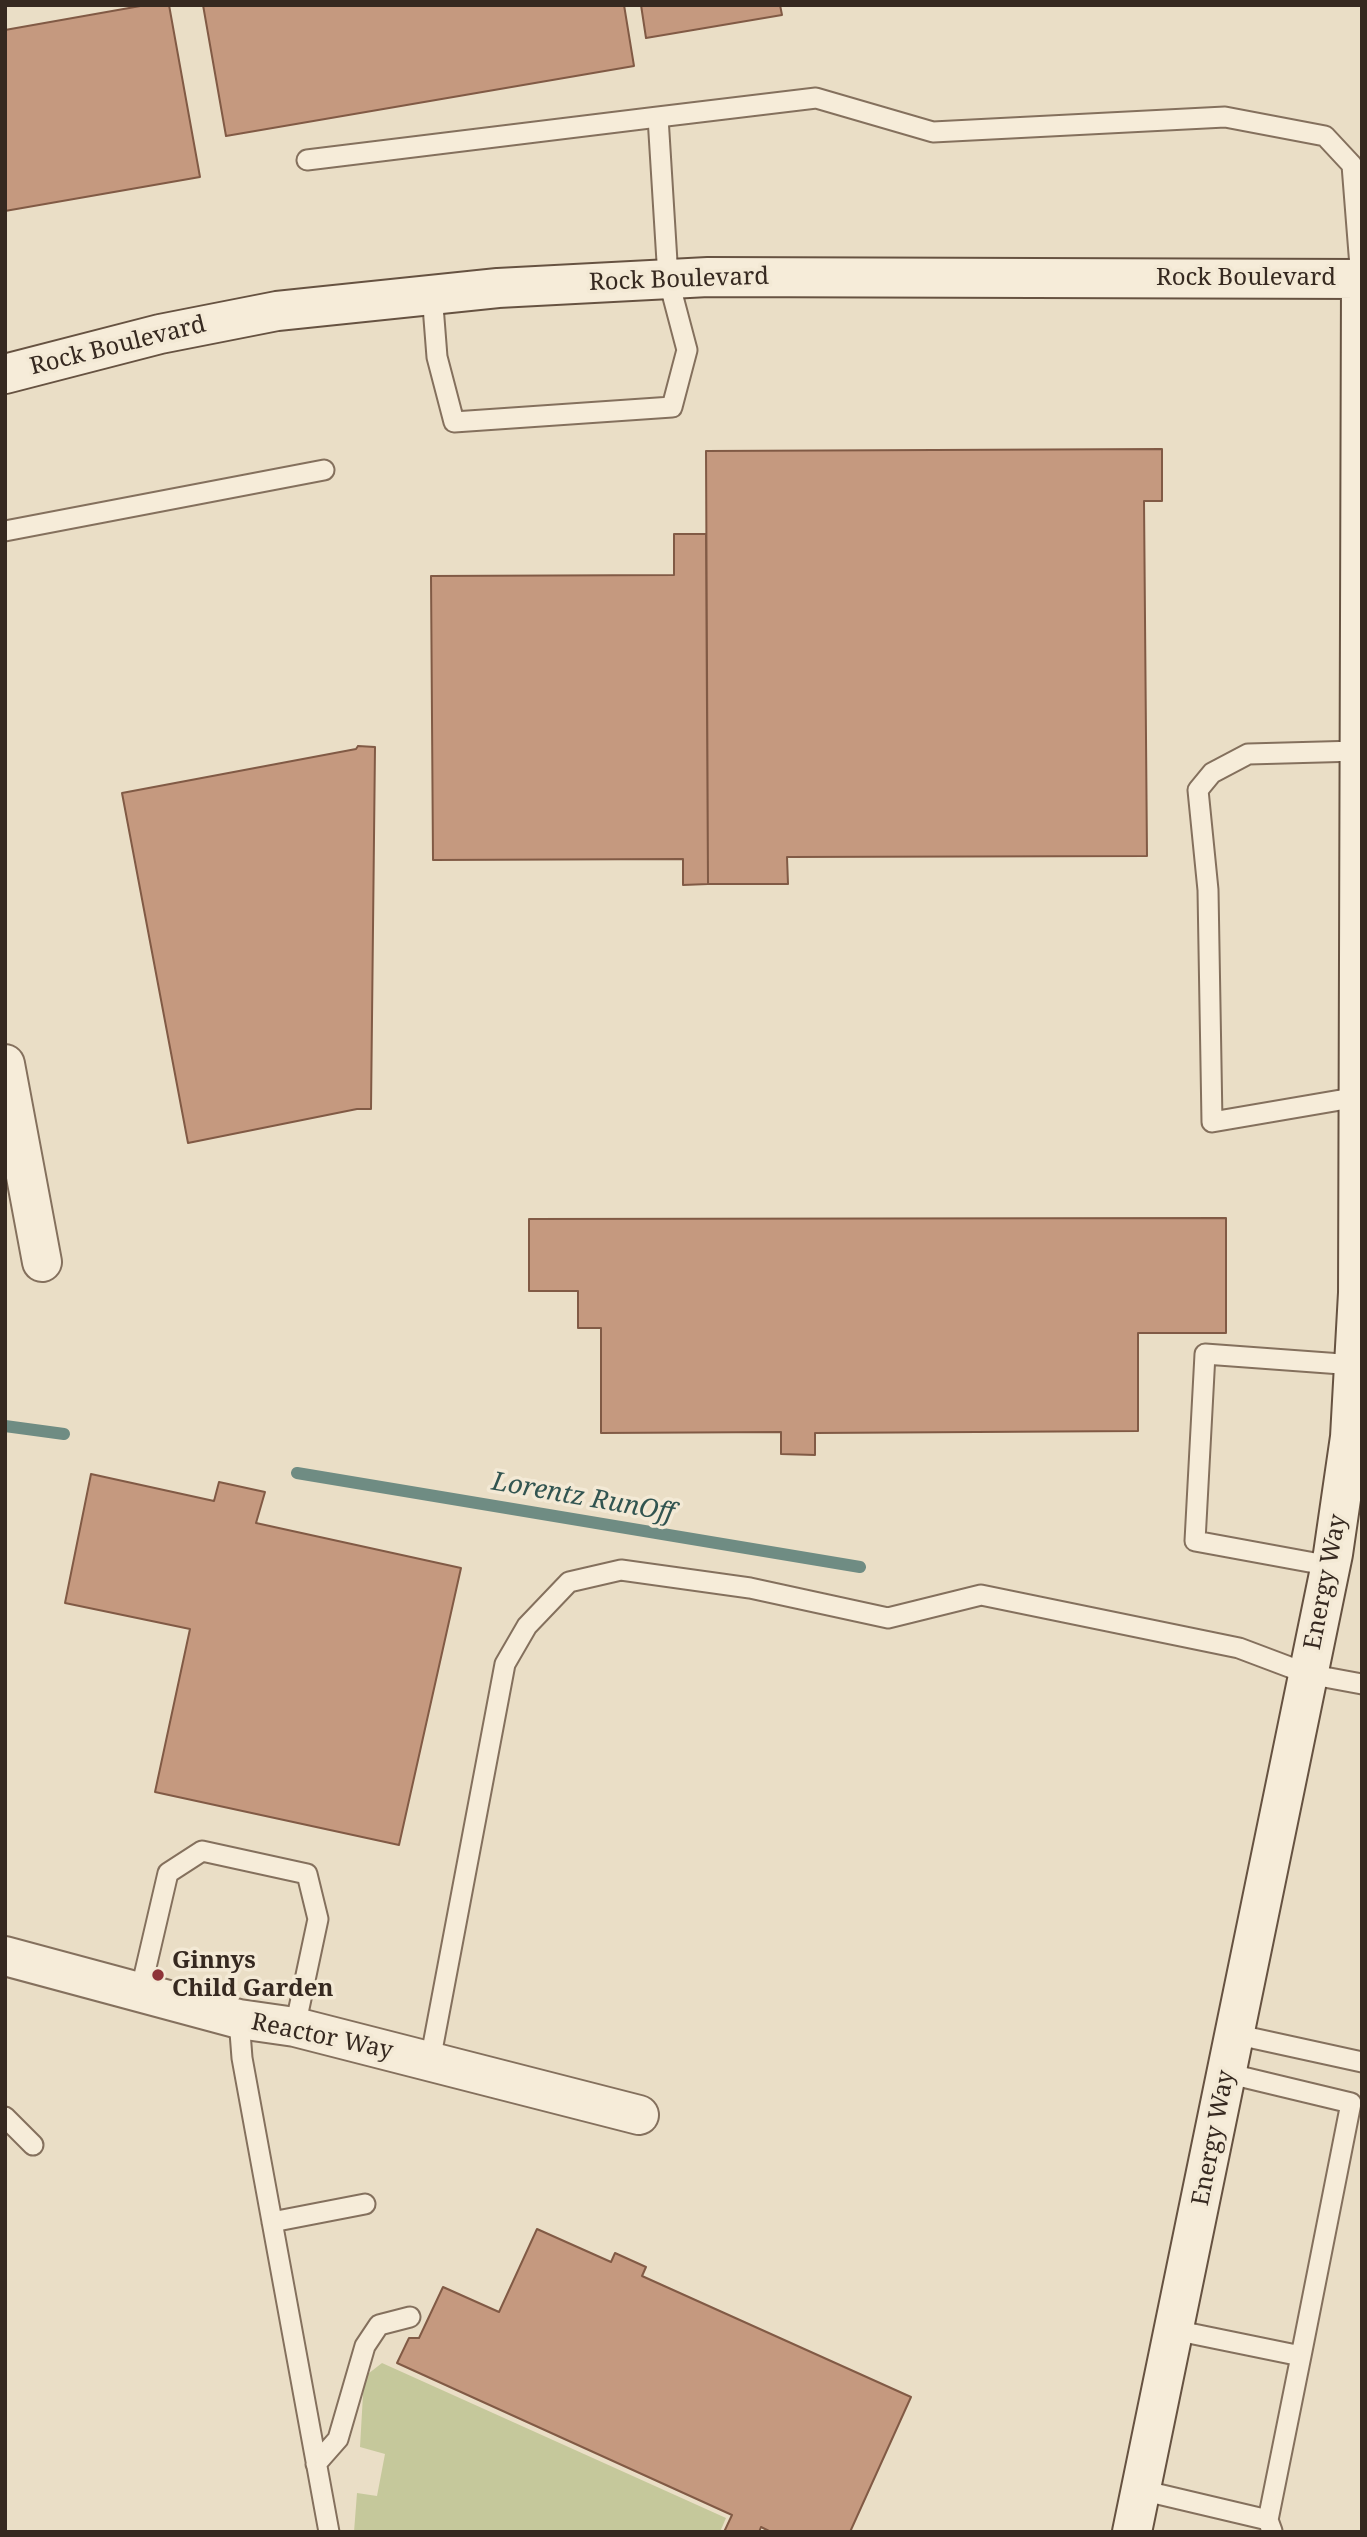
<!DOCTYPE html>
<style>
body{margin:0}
#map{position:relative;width:1367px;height:2537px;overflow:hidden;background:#eadec6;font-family:"Noto Serif",serif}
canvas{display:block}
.frame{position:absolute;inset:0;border:7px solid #362920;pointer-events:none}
</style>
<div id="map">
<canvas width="1367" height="2537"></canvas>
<div class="frame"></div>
</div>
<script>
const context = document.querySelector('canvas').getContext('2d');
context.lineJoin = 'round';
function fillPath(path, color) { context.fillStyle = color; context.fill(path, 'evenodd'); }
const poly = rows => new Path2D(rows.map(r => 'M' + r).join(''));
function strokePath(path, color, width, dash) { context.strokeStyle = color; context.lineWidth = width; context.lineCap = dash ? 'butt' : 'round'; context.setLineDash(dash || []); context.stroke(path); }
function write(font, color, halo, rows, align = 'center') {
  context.font = font + ' "Noto Serif",serif'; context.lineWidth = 7; context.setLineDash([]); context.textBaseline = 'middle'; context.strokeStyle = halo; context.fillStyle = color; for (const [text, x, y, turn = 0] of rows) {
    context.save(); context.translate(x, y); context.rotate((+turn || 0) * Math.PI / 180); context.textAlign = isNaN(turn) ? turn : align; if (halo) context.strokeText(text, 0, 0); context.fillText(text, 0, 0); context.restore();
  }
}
const green = poly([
 [382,2363,726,2518,720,2532,354,2532,357,2493,377,2496,385,2454,360,2447,364,2377]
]);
const stream = poly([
 [5,1426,64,1434],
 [297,1473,860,1567]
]);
const building = poly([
 [146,5,169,5,200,177,5,211,5,30,146,5],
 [203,5,624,5,634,66,226,136,203,5],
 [641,5,780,5,782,15,646,38,641,5],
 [1162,449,1162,501,1144,501,1147,856,787,857,788,884,708,884,706,451,1162,449],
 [674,534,706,534,708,884,683,885,683,859,433,860,431,576,674,575,674,534],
 [358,746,375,747,371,1109,357,1109,188,1143,122,793,356,749,358,746],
 [1226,1218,1226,1333,1138,1333,1138,1431,815,1433,815,1455,781,1454,781,1432,601,1433,601,1328,578,1328,578,1291,529,1291,529,1219,1226,1218],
 [91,1474,214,1501,219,1482,265,1492,256,1523,461,1568,399,1845,155,1792,190,1629,65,1603,91,1474],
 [537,2229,611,2262,615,2253,646,2267,642,2276,911,2397,850,2532,771,2532,761,2527,759,2532,724,2532,732,2515,397,2363,409,2338,419,2338,443,2287,499,2312,537,2229]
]);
const lane = poly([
 [307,160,658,117],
 [432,293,437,357,454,422,672,407,687,350,668,278,658,117,816,98,933,132,1225,117,1325,136,1352,165,1361,279],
 [5,531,324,470],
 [1358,751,1248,754,1212,773,1198,790,1208,890,1212,1122,1358,1097],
 [1331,1566,1195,1541,1205,1354,1355,1365],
 [140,1993,168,1873,202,1851,307,1874,318,1919,295,2027],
 [239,2019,242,2058,329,2532],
 [1234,2034,1362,2062],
 [430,2061,505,1664,527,1626,569,1582,621,1570,750,1588,888,1618,981,1595,1239,1648,1308,1674,1362,1684],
 [1226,2073,1351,2103,1301,2356],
 [5,2117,33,2145],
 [272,2222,365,2204],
 [1174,2330,1301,2356,1268,2520],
 [316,2464,338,2439,365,2346,379,2325,410,2317],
 [1141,2490,1268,2520,1272,2531]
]);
const street = poly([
 [5,1064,42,1262],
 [5,1956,239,2019,295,2027,639,2115]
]);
const secondary = poly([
 [5,374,160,334,277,311,498,288,708,277,1362,279],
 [1132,2532,1333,1554,1350,1437,1358,1293,1361,279]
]);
const markers = [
 [158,1975,7,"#8e3338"]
];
const streetNames = [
 ["Rock Boulevard",1246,278],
 ["Rock Boulevard",679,280,-2],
 ["Rock Boulevard",118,346,-14],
 ["Energy Way",1326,1582,-79],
 ["Reactor Way",322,2037,12],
 ["Energy Way",1214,2138,-79]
];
const poiNames = [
 ["Ginnys",172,1961],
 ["Child Garden",172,1989]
];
const waterNames = [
 ["Lorentz RunOff",583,1498,10]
];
fillPath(green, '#c5c89b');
strokePath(stream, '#6f8c83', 12);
fillPath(building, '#c5997f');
strokePath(building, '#815a45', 2);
strokePath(lane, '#84705d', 23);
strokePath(street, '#84705d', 42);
strokePath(secondary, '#665241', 42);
strokePath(lane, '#f6ecd9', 19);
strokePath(street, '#f6ecd9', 38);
strokePath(secondary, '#f6ecd9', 38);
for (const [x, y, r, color] of markers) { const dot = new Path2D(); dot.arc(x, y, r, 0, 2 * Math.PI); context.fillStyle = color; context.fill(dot); strokePath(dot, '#f3e9d5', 2.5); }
write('24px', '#362920', '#f3e9d5', streetNames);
write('bold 24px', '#362920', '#f3e9d5', poiNames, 'left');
write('italic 26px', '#315450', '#f3e9d5', waterNames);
</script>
